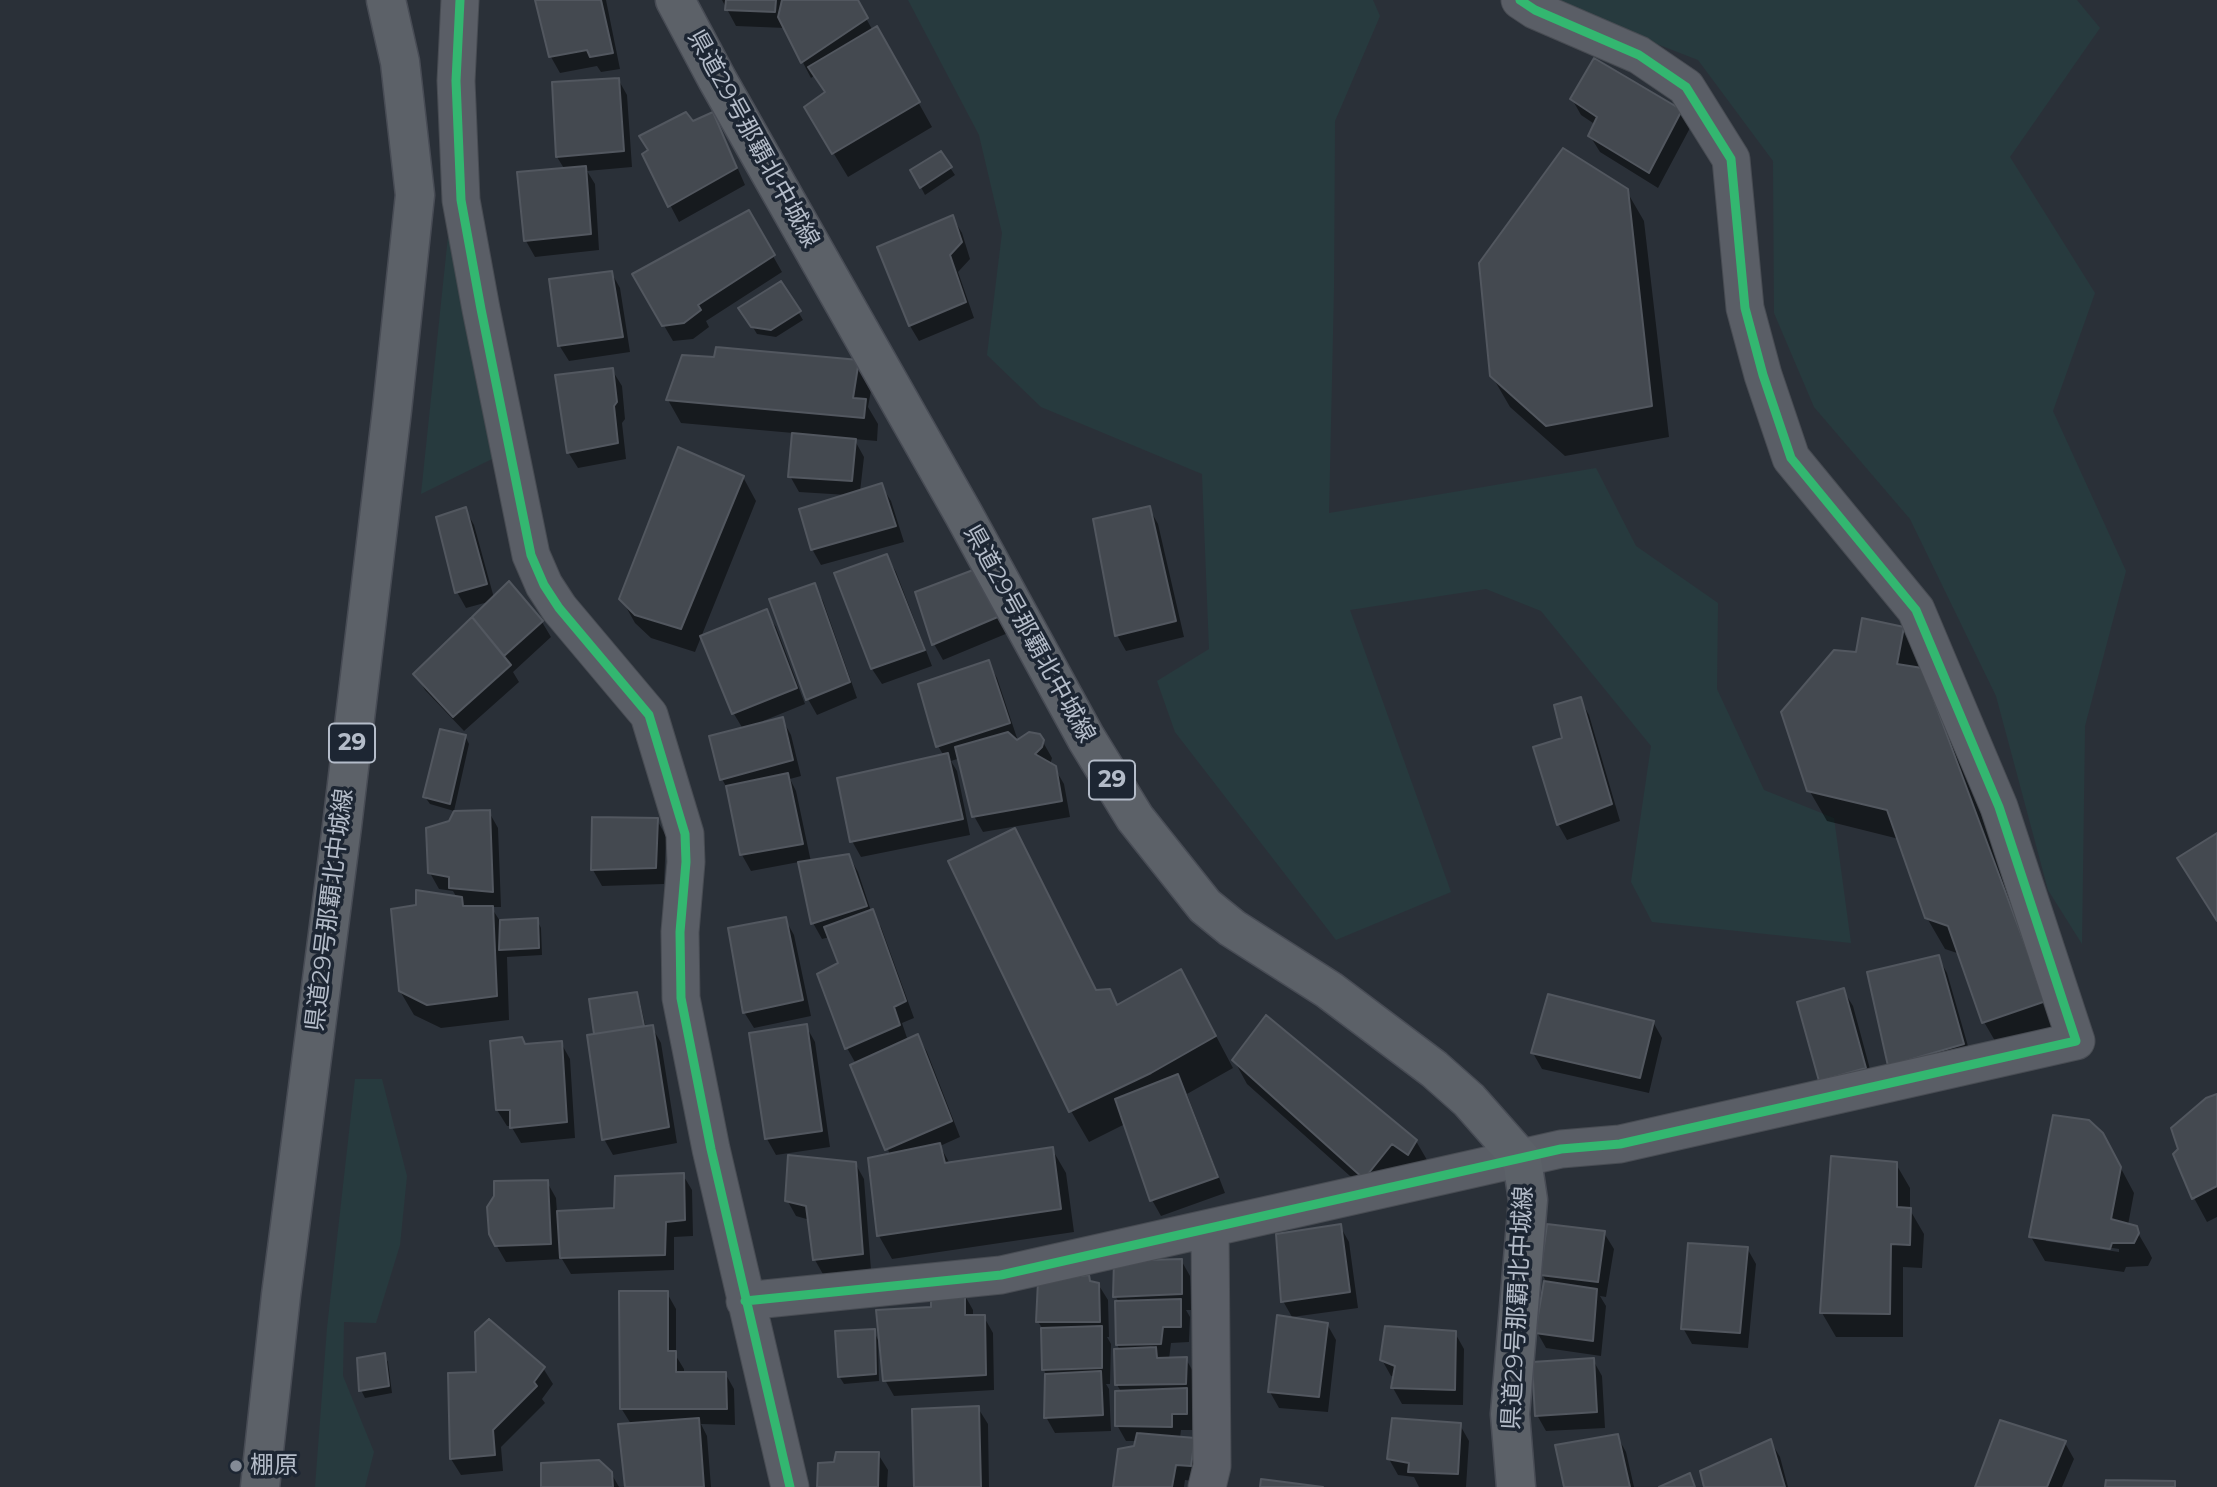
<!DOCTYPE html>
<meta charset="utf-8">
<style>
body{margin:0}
canvas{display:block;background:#2a3038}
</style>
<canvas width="2217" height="1487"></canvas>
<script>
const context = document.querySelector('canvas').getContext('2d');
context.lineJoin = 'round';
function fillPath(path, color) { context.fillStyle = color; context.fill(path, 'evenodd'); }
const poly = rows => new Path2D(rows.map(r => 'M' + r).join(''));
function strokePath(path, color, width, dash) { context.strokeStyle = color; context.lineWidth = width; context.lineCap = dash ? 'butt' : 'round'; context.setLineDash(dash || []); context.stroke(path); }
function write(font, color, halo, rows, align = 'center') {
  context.font = font + ' Montserrat,"Noto Sans JP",sans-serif'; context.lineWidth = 7; context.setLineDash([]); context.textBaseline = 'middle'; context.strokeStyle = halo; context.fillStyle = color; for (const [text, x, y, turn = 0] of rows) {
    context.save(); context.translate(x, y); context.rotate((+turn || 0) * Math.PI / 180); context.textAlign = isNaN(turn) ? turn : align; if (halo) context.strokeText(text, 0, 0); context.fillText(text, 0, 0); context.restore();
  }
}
const green = poly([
 [908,0,1373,0,1380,16,1335,121,1334,288,1329,513,1596,468,1636,546,1718,603,1717,689,1764,790,1834,818,1851,943,1652,922,1631,882,1651,746,1541,611,1486,589,1350,610,1451,892,1336,940,1175,732,1157,681,1209,649,1202,474,1041,407,987,355,1002,233,979,135],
 [1544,0,2077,0,2100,28,2010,157,2095,293,2053,411,2126,571,2085,726,2082,944,2048,890,1996,696,1910,519,1814,407,1774,313,1773,161,1698,60],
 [449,227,494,458,421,494],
 [355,1079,382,1079,407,1176,400,1245,376,1323,344,1322,343,1376,374,1452,365,1487,315,1487,327,1328]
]);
const shadow = poly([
 [537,0,606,0,620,69,601,72,597,66,560,73,551,57],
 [722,0,856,0,873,31,877,28,932,127,848,177,820,131,826,93,815,75,811,78,785,28,736,26],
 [618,79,627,95,632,167,587,171,595,184,599,250,535,257,526,241,565,170,557,157],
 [1572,99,1681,112,1690,128,1658,188,1600,152,1590,136,1596,125,1581,115],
 [712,114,721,130,745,185,679,222,644,155,692,123],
 [941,154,955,175,925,195,912,170],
 [1626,190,1644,221,1669,437,1565,456,1510,407,1492,376],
 [748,212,782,272,706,321,709,327,693,339,673,341,634,274],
 [953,218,962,233,970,259,958,272,974,318,919,341,910,326,879,248],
 [611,272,620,288,630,352,569,361,559,345],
 [781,283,803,320,776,337,757,334,741,308],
 [858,361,872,385,868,407,878,424,877,441,854,439,864,457,860,492,881,485,891,501,904,542,821,565,812,549,847,495,799,492,790,476,793,433,681,423,668,400],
 [612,370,622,386,625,419,622,423,626,459,578,468,568,452],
 [743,477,756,501,695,652,651,638,635,623,621,598],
 [1149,508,1158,524,1184,637,1126,651,1117,635],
 [465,509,474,525,494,598,542,622,551,637,513,672,519,682,464,731,425,690,416,674,492,601,466,608,457,592],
 [887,556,896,572,932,666,882,684,872,669,836,574],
 [981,570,1008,633,943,660,934,644,917,593],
 [814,585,823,601,857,698,817,715,808,699,772,600],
 [766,612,776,627,805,704,763,721,764,723,782,719,791,735,801,776,790,779,796,791,811,862,849,856,858,872,871,911,881,927,914,1018,902,1023,908,1041,918,1036,927,1052,960,1137,940,1146,950,1164,1052,1149,1066,1173,1074,1232,892,1259,879,1236,890,1155,856,1064,847,1048,840,964,830,937,822,939,813,923,799,862,751,871,742,855,729,792,722,779,743,729,734,714,702,637],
 [1903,629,1921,660,1919,669,1939,701,2062,1032,2002,1053,1984,1022,1960,954,1945,949,1927,918,1899,839,1827,821,1809,790,1857,654],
 [988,662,997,678,1018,741,1039,735,1052,758,1050,765,1054,767,1064,784,1070,817,983,832,974,816,960,758,951,761,957,771,970,835,861,857,852,841,944,756,938,746],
 [1580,699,1589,715,1620,821,1567,840,1558,824,1564,739],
 [465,736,469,744,454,811,430,804,425,797],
 [489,812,498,828,501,907,491,907,500,921,537,920,541,928,542,955,507,957,509,1020,441,1028,414,1015,400,991,457,898,453,891,439,889,430,873],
 [657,820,666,836,664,884,602,886,593,870],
 [1014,830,1032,861,1097,992,1109,991,1118,1006,1198,1002,1233,1068,1187,1094,1225,1193,1161,1216,1152,1200,1125,1124,1089,1142,1071,1111,950,862],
 [785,919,794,935,811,1016,754,1028,744,1012],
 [1938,957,1947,973,1972,1060,1899,1081],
 [1843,990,1853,1006,1874,1084,1829,1096],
 [636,994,640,1002,646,1028,652,1027,661,1043,677,1143,613,1155,604,1139,596,1036],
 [1653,1022,1662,1038,1649,1093,1542,1069,1533,1053],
 [806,1026,815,1042,830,1147,776,1155,767,1139],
 [561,1043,570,1059,575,1138,521,1143,511,1126,507,1126,497,1110,526,1046],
 [1234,1060,1416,1141,1430,1165,1378,1201,1247,1084],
 [2217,1096,2217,1217,2207,1222,2194,1198,2175,1154],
 [1833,1158,1896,1164,1910,1188,1910,1210,1924,1234,1922,1268,1903,1267,1903,1337,1836,1337,1822,1313],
 [2116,1159,2134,1193,2128,1225,2135,1228,2149,1252,2152,1258,2148,1266,2126,1267,2124,1272,2045,1261,2031,1237],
 [2046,1238,2119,1249,2119,1252,2046,1241],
 [855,1163,864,1179,871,1270,824,1276,815,1260,810,1220,796,1216,787,1200],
 [683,1175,692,1190,693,1236,674,1237,674,1270,571,1274,562,1259,506,1262,490,1234,547,1182,556,1198,557,1212,616,1209],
 [1340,1226,1349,1242,1358,1308,1292,1317,1283,1301],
 [1604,1233,1614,1249,1606,1297,1600,1296,1606,1306,1601,1356,1546,1348,1537,1332,1546,1281,1542,1274],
 [1747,1248,1756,1264,1748,1348,1692,1344,1683,1328],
 [1181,1260,1190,1276,1191,1310,1186,1310,1190,1317,1189,1342,1171,1343,1169,1359,1186,1359,1195,1375,1194,1399,1192,1399,1195,1406,1195,1430,1181,1430,1180,1438,1194,1440,1200,1482,1185,1480,1184,1487,1115,1487,1137,1441,1126,1441,1117,1425,1122,1393,1117,1385,1120,1350,1117,1345,1119,1302,1115,1296],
 [1088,1277,1092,1283,1098,1284,1108,1300,1109,1337,1107,1337,1111,1344,1110,1384,1106,1384,1109,1389,1111,1431,1055,1433,1046,1417,1046,1374,1044,1370,1043,1329,1038,1322],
 [667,1293,676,1309,676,1356,684,1369,684,1374,725,1373,734,1389,735,1425,701,1424,707,1436,711,1487,627,1487,631,1424,621,1408],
 [964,1294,973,1310,973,1317,984,1317,993,1333,994,1390,894,1396,885,1380],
 [1327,1324,1336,1340,1328,1412,1279,1408,1270,1392],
 [874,1331,878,1340,879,1381,844,1384,839,1376],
 [1455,1333,1464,1349,1463,1405,1402,1404,1393,1388,1395,1377,1391,1376,1382,1360],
 [384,1355,388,1362,392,1393,365,1398,361,1390],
 [1593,1360,1602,1376,1605,1428,1546,1431,1537,1415],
 [543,1368,553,1384,542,1399,545,1403,501,1447,503,1471,461,1475,451,1459],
 [978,1408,988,1424,989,1487,916,1487],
 [1460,1425,1469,1441,1466,1487,1419,1487,1414,1477,1398,1475,1389,1459],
 [1617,1436,1626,1452,1634,1487,1566,1487],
 [1771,1442,1780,1457,1788,1487,1706,1487],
 [2065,1443,2074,1459,2062,1487,1977,1487],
 [878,1454,888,1470,887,1487,819,1487],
 [611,1473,619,1487,543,1487]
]);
const building = poly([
 [535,0,601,0,613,53,590,57,587,50,549,57,535,0],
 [726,0,776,0,775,12,725,10,726,0],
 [782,0,858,0,868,18,801,63,778,17,782,0],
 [877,26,920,102,832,154,804,107,825,92,808,67,877,26],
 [1594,58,1682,110,1649,173,1588,136,1597,117,1570,99,1594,58],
 [619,78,624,151,556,157,552,82,619,78],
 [686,112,693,121,713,112,737,168,668,207,642,154,648,150,639,136,686,112],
 [1563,148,1628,189,1652,406,1546,426,1490,376,1479,263,1563,148],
 [941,151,952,167,920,188,910,170,941,151],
 [586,166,591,234,524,241,517,172,586,166],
 [749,210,775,255,698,305,701,310,684,323,662,326,632,274,749,210],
 [953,215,962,242,950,255,966,302,909,326,877,247,953,215],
 [612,271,623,337,558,346,549,279,612,271],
 [781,281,801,311,771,330,751,327,738,308,781,281],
 [716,347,859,360,853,398,866,399,864,418,666,400,682,355,714,357,716,347],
 [613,368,617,402,614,406,618,443,567,453,555,375,613,368],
 [792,433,856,439,852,481,788,477,792,433],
 [678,447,744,476,681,629,635,615,619,599,678,447],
 [882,483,896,526,811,550,799,509,882,483],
 [1150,506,1176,621,1115,636,1093,519,1150,506],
 [466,507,487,584,455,593,436,517,466,507],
 [887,554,925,650,871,669,834,573,887,554],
 [981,567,1000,616,932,645,915,592,981,567],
 [509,581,543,621,504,656,472,617,509,581],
 [815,583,850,682,806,700,769,599,815,583],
 [767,609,797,688,732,714,700,636,767,609],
 [472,617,511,665,453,717,413,674,472,617],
 [1862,618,1904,627,1897,664,1922,668,2046,1001,1982,1023,1948,926,1925,918,1887,810,1807,791,1781,712,1834,650,1856,652,1862,618],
 [989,660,1010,723,936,747,918,684,989,660],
 [1581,697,1612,804,1557,825,1533,747,1562,738,1554,705,1581,697],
 [783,717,793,760,720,780,709,736,783,717],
 [440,729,466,735,450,804,423,797,440,729],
 [1008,732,1017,740,1029,732,1040,734,1044,740,1042,747,1035,754,1056,766,1062,801,972,817,955,747,1008,732],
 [948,753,963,819,850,842,837,778,948,753],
 [788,773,803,844,740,855,726,786,788,773],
 [490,810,493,892,449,888,449,877,428,873,426,828,449,821,454,811,490,810],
 [592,817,658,818,656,868,591,870,592,817],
 [1015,828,1096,990,1110,989,1117,1005,1181,969,1216,1036,1151,1073,1069,1112,948,861,1015,828],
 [2217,833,2217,921,2177,858,2217,833],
 [849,854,867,906,811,924,798,862,849,854],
 [416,890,462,897,463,906,493,906,497,996,427,1005,399,991,391,909,416,905,416,890],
 [873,909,906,1001,894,1007,900,1025,845,1049,817,974,838,963,824,927,873,909],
 [786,917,803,1000,743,1013,728,928,786,917],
 [538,918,539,948,499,950,500,920,538,918],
 [1939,955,1964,1044,1888,1066,1867,972,1939,955],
 [1844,988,1866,1068,1819,1081,1797,1002,1844,988],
 [637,992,644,1026,594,1034,589,999,637,992],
 [1548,994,1654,1021,1640,1078,1531,1053,1548,994],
 [1266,1015,1417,1140,1408,1155,1392,1144,1364,1179,1232,1060,1266,1015],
 [807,1024,822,1131,765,1139,749,1033,807,1024],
 [653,1025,669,1127,602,1140,587,1035,653,1025],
 [918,1034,952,1121,885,1150,850,1065,918,1034],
 [522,1037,525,1044,562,1041,567,1122,510,1128,510,1110,496,1110,490,1041,522,1037],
 [1178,1074,1218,1177,1150,1201,1115,1099,1178,1074],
 [2217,1094,2217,1186,2192,1199,2173,1154,2178,1149,2171,1128,2206,1098,2217,1094],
 [2053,1115,2089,1120,2103,1133,2121,1167,2111,1219,2137,1226,2139,1233,2134,1243,2112,1243,2110,1249,2029,1237,2053,1115],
 [940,1143,945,1163,1053,1147,1061,1209,877,1236,868,1158,940,1143],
 [788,1155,856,1162,863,1254,813,1260,806,1206,785,1201,788,1155],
 [1831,1156,1897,1162,1897,1207,1911,1208,1910,1245,1891,1244,1890,1314,1820,1313,1831,1156],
 [684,1173,685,1220,666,1222,665,1255,560,1258,557,1211,614,1208,615,1176,684,1173],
 [548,1180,551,1244,495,1246,489,1234,487,1207,494,1196,494,1181,548,1180],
 [1341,1224,1350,1292,1281,1302,1276,1234,1341,1224],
 [1547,1224,1605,1231,1598,1282,1540,1275,1547,1224],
 [1688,1243,1748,1247,1740,1333,1681,1329,1688,1243],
 [1182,1259,1182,1294,1113,1297,1114,1261,1182,1259],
 [1089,1275,1090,1281,1099,1283,1100,1322,1036,1322,1038,1281,1089,1275],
 [1544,1281,1597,1289,1593,1341,1535,1333,1544,1281],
 [619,1291,668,1291,668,1351,676,1351,676,1372,726,1372,727,1409,620,1409,619,1291],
 [965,1292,965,1315,985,1315,986,1375,883,1381,876,1310,931,1307,931,1295,965,1292],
 [1181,1299,1181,1327,1163,1327,1161,1344,1116,1345,1115,1301,1181,1299],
 [1277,1315,1328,1323,1319,1397,1268,1392,1277,1315],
 [489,1319,545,1367,534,1382,537,1386,493,1430,495,1455,450,1459,448,1373,476,1372,475,1332,489,1319],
 [1102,1326,1102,1368,1042,1370,1041,1328,1102,1326],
 [1385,1326,1456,1331,1455,1390,1391,1388,1395,1366,1380,1360,1385,1326],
 [875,1329,876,1374,838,1377,835,1331,875,1329],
 [1156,1347,1157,1358,1187,1357,1186,1384,1115,1385,1114,1349,1156,1347],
 [385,1353,389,1386,359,1391,357,1358,385,1353],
 [1594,1358,1597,1412,1535,1416,1532,1362,1594,1358],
 [1101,1371,1103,1415,1044,1418,1045,1374,1101,1371],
 [1187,1388,1187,1414,1172,1414,1172,1427,1115,1426,1115,1391,1187,1388],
 [979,1406,981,1487,914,1487,912,1409,979,1406],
 [699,1418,704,1487,625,1487,618,1424,699,1418],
 [1392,1418,1461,1423,1458,1474,1408,1472,1409,1463,1387,1459,1392,1418],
 [2000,1420,2066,1441,2047,1487,1975,1487,2000,1420],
 [1137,1433,1195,1438,1191,1466,1176,1465,1172,1487,1113,1487,1118,1449,1134,1446,1137,1433],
 [1618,1434,1630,1487,1564,1487,1555,1445,1618,1434],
 [1771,1439,1785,1487,1704,1487,1700,1471,1771,1439],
 [836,1452,879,1452,878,1487,817,1487,818,1463,834,1462,836,1452],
 [599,1460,612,1472,613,1487,541,1487,541,1463,599,1460],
 [1690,1473,1695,1487,1659,1487,1690,1473],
 [1261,1479,1323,1487,1260,1487,1261,1479],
 [2106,1480,2175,1481,2175,1487,2105,1487,2106,1480]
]);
const minor = poly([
 [460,0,456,81,461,200,481,309,531,555,544,585,559,608,649,715,685,834,686,862,680,932,681,998,711,1149,790,1487],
 [745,1301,1001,1275,1561,1149,1620,1144,2076,1041,1999,807,1916,610,1791,458,1763,375,1745,308,1731,159,1686,87,1639,55,1535,10,1520,0],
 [1207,1487,1212,1466,1210,1229]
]);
const primary = poly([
 [675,0,717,79,964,515,1086,738,1135,818,1205,906,1232,928,1329,990,1434,1069,1469,1100,1522,1160,1528,1200,1510,1414,1516,1487],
 [260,1487,281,1295,342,826,392,410,415,195,400,62,386,0]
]);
const cycleway = poly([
 [460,0,456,81,461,200,481,309,531,555,544,585,559,608,649,715,685,834,686,862,680,932,681,998,711,1149,790,1487],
 [745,1301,1001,1275,1561,1149,1620,1144,2076,1041,1999,807,1916,610,1791,458,1763,375,1745,308,1731,159,1686,87,1639,55,1535,10,1520,0]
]);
const markers = [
 [236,1466,7,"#848b96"]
];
const shields = [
 [352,743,46],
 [1112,780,46]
];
const shieldNames = [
 ["29",352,743],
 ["29",1112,780]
];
const streetNames = [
 ["県道29号那覇北中城線",753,139,61],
 ["県道29号那覇北中城線",1029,634,61],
 ["県道29号那覇北中城線",330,910,-83],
 ["県道29号那覇北中城線",1518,1308,-87]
];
const poiNames = [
 ["棚原",250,1466]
];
fillPath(green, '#273a3e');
fillPath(shadow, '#0007');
fillPath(building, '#444950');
strokePath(building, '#52575f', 2);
strokePath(minor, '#484c53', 39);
strokePath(primary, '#484c55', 41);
strokePath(minor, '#5a5e66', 37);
strokePath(primary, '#5c6168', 38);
strokePath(cycleway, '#33b770', 9);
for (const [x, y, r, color] of markers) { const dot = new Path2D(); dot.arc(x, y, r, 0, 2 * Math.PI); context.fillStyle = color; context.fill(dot); strokePath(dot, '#1d2633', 2.5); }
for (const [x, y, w] of shields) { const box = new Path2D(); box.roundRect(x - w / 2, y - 19.5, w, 39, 5); context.fillStyle = '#1d2633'; context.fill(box); strokePath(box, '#b4bcc9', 2); }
write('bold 23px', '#b4bcc9', null, shieldNames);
write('24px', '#b4bcc9', '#1d2633', streetNames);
write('24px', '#b4bcc9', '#1d2633', poiNames, 'left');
</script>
